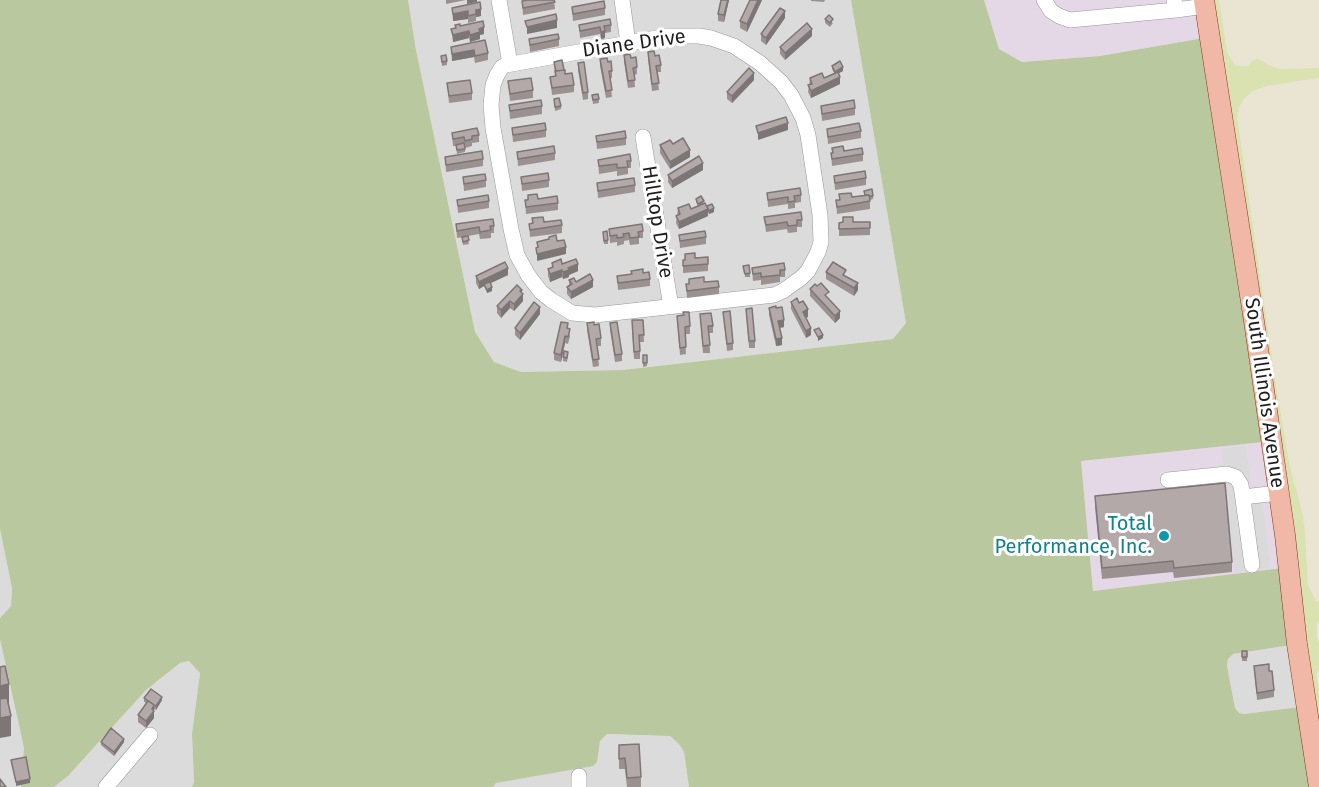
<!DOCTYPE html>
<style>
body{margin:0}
canvas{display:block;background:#eee8e5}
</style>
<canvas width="1319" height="787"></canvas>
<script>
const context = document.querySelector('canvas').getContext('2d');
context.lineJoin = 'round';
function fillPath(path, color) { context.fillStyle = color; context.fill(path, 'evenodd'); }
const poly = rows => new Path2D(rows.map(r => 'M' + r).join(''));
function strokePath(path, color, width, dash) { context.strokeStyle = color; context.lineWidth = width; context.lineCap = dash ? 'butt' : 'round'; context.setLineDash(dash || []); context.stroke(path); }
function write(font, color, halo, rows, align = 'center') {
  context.font = font + ' "Fira Sans",sans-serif'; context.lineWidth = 6; context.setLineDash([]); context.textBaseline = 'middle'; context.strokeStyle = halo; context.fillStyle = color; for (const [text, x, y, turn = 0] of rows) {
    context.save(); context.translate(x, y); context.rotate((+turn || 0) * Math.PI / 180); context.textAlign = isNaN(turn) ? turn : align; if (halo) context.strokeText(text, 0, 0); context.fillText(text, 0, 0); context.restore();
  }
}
const residential = poly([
 [408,0,851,0,906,323,893,339,623,370,521,372,494,362,475,332,416,50],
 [0,529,12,588,11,606,0,618],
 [0,639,24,748,21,787,0,787],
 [1291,645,1300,707,1244,714,1238,713,1235,708,1227,666,1228,659,1233,654],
 [189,661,200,672,192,734,194,782,192,787,54,787,68,776,146,690,180,663],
 [607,734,670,736,679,744,684,752,689,787,493,787,496,783,598,750,600,741]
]);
const industrial = poly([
 [984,0,1199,0,1204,38,1100,56,1022,62,999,49],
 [1264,442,1283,568,1093,591,1081,461]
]);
const farmland = poly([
 [1219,0,1319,0,1319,68,1280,69,1268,65,1263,61,1248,66,1243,66,1235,65,1227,52],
 [1319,78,1319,602,1316,601,1308,585,1305,531,1303,516,1289,462,1276,386,1237,116,1239,107,1244,99,1253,91,1267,86]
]);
const grass = poly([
 [1211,0,1219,0,1227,52,1235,65,1243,66,1248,66,1252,61,1257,59,1263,61,1268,65,1280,69,1319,68,1319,78,1267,86,1253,91,1244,99,1239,107,1237,116,1276,386,1289,462,1303,516,1305,531,1308,585,1316,601,1319,602,1319,620,1317,625,1317,636,1319,642,1319,669,1317,674,1319,692,1319,748]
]);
const forest = poly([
 [0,0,408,0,416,50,475,332,494,362,521,372,623,370,893,339,906,323,851,0,984,0,999,49,1022,62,1100,56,1204,38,1264,442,1081,461,1093,591,1283,568,1291,645,1233,654,1228,659,1227,666,1235,708,1239,713,1244,714,1300,707,1312,787,689,787,684,752,679,744,670,736,607,734,600,741,597,762,593,766,496,783,493,787,192,787,194,782,192,734,200,673,189,661,180,663,146,690,68,776,54,787,21,787,24,748,0,639,0,618,11,606,12,588,0,529]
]);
const parking = poly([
 [1246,446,1252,498,1262,497,1270,568,1235,572,1221,449]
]);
const minor = poly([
 [499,0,510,64],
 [622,0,628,43],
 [1044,0,1051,11,1059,16,1070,20,1176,10,1174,0],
 [1176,10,1205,6],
 [668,36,699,36,711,38,734,46,760,63,781,82,791,95,803,118,808,135,820,215,821,242,818,252,808,271,801,278,783,291,774,295,595,315,572,313,551,300,541,292,528,275,517,255,511,229,493,128,491,105,493,85,497,75,502,67,506,65,668,36],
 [643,137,671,307],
 [1168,480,1227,474,1236,477,1241,485,1252,565],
 [1243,497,1278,493],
 [579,776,579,787],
 [106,787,150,735]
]);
const major = poly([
 [1204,0,1254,321,1285,535,1297,644,1319,787]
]);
const wall = poly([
 [446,0,466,0,446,4],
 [554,0,555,9,523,15,522,1],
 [721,0,729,0,724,22,718,21,718,14],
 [750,0,762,0,747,32,740,28,740,21],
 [811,0,825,0,824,2,811,1],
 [480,2,481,16,476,17,476,21,468,23,468,19,453,21,452,8],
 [572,7,605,8,605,15,573,21],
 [785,18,766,45,761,41,761,34],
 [825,19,833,23,830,27,825,23],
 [455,25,460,26,484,34,480,35,480,39,470,42,469,38,453,42,451,29,455,28],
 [579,25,611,25,611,32,605,33,605,38,601,39,600,34,580,38],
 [812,36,785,60,780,54,780,47],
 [529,39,559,39,559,46,530,52],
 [451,47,488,53,488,60,475,63,474,57,452,61],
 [648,52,655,56,661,65,661,72,657,72,659,90,652,91,648,59],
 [624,55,631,58,637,67,637,74,634,75,635,87,628,88,624,62],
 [441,56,447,61,447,65,442,66],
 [600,59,608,62,612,71,612,78,610,78,612,97,606,98,600,66],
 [554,62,564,70,565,74,574,85,574,92,552,95,550,77,555,76],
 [578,63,588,92,588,99,583,100,578,70],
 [832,66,843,71,839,73,840,84,811,98,808,92,810,78,824,78,834,73,832,69],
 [754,80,732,103,727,99,727,92],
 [508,81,533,90,533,98,510,101],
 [447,83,472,93,472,100,449,103],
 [592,95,599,99,599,103,593,104],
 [554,99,561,106,561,109,555,111],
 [509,105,542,106,542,114,510,119],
 [821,106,855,108,855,115,822,121],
 [512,128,546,130,546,137,513,142],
 [827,129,861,131,861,138,828,144],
 [452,133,479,135,479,142,472,143,472,146,465,148,465,152,457,154,456,146,453,146],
 [596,136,626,138,626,145,597,149],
 [673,144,690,157,670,169,660,153,660,145],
 [832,148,863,154,863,161,832,166,831,153,832,153],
 [517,152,555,153,555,160,518,166],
 [445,157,483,159,483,166,446,172],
 [598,160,631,161,631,168,628,168,628,174,617,176,617,171,599,174],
 [703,170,672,188,668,182,668,175],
 [834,176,866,178,866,185,835,190],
 [463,177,486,180,486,187,464,191],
 [521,177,549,180,549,187,522,191],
 [597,183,635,185,635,192,598,198],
 [864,191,873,196,873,199,870,200,870,209,837,214,836,200,839,200,839,194,852,197,864,195],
 [767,193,801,195,801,202,795,203,795,208,788,209,788,204,768,207],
 [528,195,538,199,558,203,558,210,526,214,525,200,528,200],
 [696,199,704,203,714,212,709,214,708,212,708,216,679,229,676,223,678,208,691,209,698,206,696,202],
 [457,200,489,201,489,208,458,213],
 [764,217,802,220,802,227,797,227,797,232,788,233,787,229,766,232],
 [532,218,544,222,562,225,562,233,530,237,529,224,532,223],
 [870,222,870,235,839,236,839,223],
 [456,224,494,226,494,233,491,233,491,238,480,239,479,234,468,236,469,244,463,245,462,237,468,236,457,238],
 [609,229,643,231,643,238,639,238,639,244,630,245,629,240,624,241,624,244,617,246,617,242,610,243],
 [603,232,608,240,608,244,604,244],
 [679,235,706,237,706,244,680,248],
 [685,254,708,264,708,271,683,273,683,260,685,260],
 [552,263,562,264,578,271,569,275,569,277,563,279,562,277,550,282,548,276,548,269,552,268],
 [743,266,750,273,750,277,745,277,745,274,744,274],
 [752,268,785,270,785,277,780,277,780,282,761,285,761,280,753,281],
 [826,272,846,276,858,290,854,296,826,279],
 [643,273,650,279,650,286,618,290,617,276],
 [508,275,490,283,492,291,487,293,484,286,479,289,476,283,476,276],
 [689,279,704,282,719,287,719,294,687,298,686,284,689,284],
 [569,280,576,282,593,287,571,299,567,294,567,287,569,286],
 [810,289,829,299,840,318,835,323,810,296],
 [522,292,523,301,514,311,510,308,501,318,497,313,497,306],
 [791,302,808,317,806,317,811,335,806,338,791,309],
 [769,308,784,327,780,328,782,345,776,346,769,315],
 [746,309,755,341,755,348,749,348],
 [723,312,733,343,733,350,727,351],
 [540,314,520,340,515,335,515,328],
 [700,314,713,326,713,333,709,333,710,353,703,353],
 [677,316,690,326,690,334,685,334,686,354,680,355],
 [643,320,644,342,640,342,640,359,634,359,632,327],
 [587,323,594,325,601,338,601,346,597,346,599,366,593,367,587,330],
 [610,323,622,354,622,361,615,362,610,330],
 [568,329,570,336,568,344,565,343,561,362,554,360,554,353],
 [568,355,567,362,563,361,563,357],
 [643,355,647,355,647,366,643,367],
 [1095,496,1232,562,1232,572,1174,578,1173,572,1102,579,1095,507],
 [1242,651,1247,651,1247,661,1242,661],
 [1254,666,1269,671,1274,690,1274,697,1257,700],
 [144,698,162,700,156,710,154,709,154,718,146,728,138,722,138,715,147,703,144,702],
 [101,742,124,742,114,756,101,745],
 [619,745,641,777,641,787,627,787,625,769,619,769]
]);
const shadedWall = poly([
 [467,0,477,0,477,2,467,4],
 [728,0,729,0,724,22,724,15],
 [758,0,762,0,747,32,747,24],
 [481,9,481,16,476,17,476,10],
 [468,11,468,19,453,21,453,14],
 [785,11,785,18,766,45,766,38],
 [557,20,557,28,527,34,527,27],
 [484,27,484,34,480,35,480,39,470,42,470,35,479,29],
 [812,29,812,36,785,60,785,53],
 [469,31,469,38,453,42,453,35],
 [605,31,605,38,601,39,601,32],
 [474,50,474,57,452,61,452,54],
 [843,67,843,71,835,75,835,72],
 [754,73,754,80,732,103,732,96],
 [840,77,840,84,811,98,811,91],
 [788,123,788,130,758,140,758,133],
 [690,150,690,157,670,169,670,162],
 [703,163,703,170,672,188,672,181],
 [714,208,714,212,709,214,709,211],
 [708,209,708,216,679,229,679,222],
 [566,247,566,254,537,261,537,254],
 [578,264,578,271,569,275,569,277,563,279,563,272,568,268],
 [508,268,508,275,485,286,484,284,484,286,479,289,479,282],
 [562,270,562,277,550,282,550,274],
 [593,280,593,287,571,299,571,292],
 [858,283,858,290,854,296,854,288],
 [492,287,492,291,487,293,487,290],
 [522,290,522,296,523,294,523,301,514,311,514,304],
 [510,301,510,308,501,318,501,310],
 [540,307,540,314,520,340,520,333],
 [808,309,808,317,803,319,803,312],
 [840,311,840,318,835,323,835,316],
 [784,320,784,327,778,328,778,321],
 [811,328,811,335,806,338,806,331],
 [823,335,823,338,818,341,818,337],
 [565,336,565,343,561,362,561,355],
 [782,338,782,345,776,346,776,339],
 [9,684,9,704,0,706,0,686],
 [162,697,162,700,156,710,156,706],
 [154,705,154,718,146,728,146,721],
 [11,716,11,736,0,738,0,718],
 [124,739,124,742,114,756,114,752],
 [30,779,30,783,16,786,16,782]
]);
const building = poly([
 [528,0,554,0,555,2,523,8,522,1,528,0],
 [721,0,728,0,724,15,718,14,721,0],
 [750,0,758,0,747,24,740,21,750,0],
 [604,1,605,8,573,14,572,7,604,1],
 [480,2,481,9,476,10,476,14,468,16,468,11,453,14,452,8,480,2],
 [780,8,785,11,766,38,761,34,780,8],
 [556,14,557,20,527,27,525,21,556,14],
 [829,15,833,19,830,23,825,19,829,15],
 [610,19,611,25,604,26,605,31,601,32,600,27,580,31,579,25,610,19],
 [483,21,484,27,479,29,480,32,470,35,469,31,453,35,451,29,456,28,455,25,460,24,460,26,483,21],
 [807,23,812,29,785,53,780,47,807,23],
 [558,34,559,39,530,45,529,39,558,34],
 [485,40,488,53,475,56,474,50,452,54,451,47,485,40],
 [654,51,655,56,659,55,661,65,656,66,659,83,652,84,648,52,654,51],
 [630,54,631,58,636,57,637,67,633,68,635,80,628,81,624,55,630,54],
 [446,55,447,61,442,62,441,56,446,55],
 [607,58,608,62,611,61,612,71,609,71,612,90,606,91,600,59,607,58],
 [562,60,564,70,556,71,554,62,562,60],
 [840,61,843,67,835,72,832,66,840,61],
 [584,62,588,92,583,93,578,63,584,62],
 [749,68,754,73,732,96,727,92,749,68],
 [565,70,565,74,572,73,574,85,552,88,550,77,556,76,555,71,565,70],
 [838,72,840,77,811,91,808,85,812,84,810,78,822,73,824,78,838,72],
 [531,78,533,90,510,94,508,81,531,78],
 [470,80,472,93,449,96,447,83,470,80],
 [598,94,599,99,593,100,592,95,598,94],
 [559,98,561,106,555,107,554,99,559,98],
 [541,100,542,106,510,111,509,105,541,100],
 [854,100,855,108,822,114,821,106,854,100],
 [786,117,788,123,758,133,756,126,786,117],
 [545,123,546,130,513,135,512,128,545,123],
 [859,123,861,131,828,137,827,129,859,123],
 [477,128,479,135,472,136,472,139,465,141,464,137,453,139,452,133,477,128],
 [625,131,626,138,597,142,596,136,625,131],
 [683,138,690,150,670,162,660,145,670,140,673,144,683,138],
 [464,143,465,149,457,150,456,145,464,143],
 [554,146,555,153,518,159,517,152,554,146],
 [843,146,844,151,862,148,863,154,832,159,831,153,833,153,832,148,843,146],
 [482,151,483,159,446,165,445,157,482,151],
 [630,154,631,161,627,161,628,167,617,168,617,164,599,166,598,160,630,154],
 [699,156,703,163,672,181,668,175,699,156],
 [865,171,866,178,835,183,834,176,865,171],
 [548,173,549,180,522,184,521,177,548,173],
 [485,174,486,180,464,184,463,177,485,174],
 [634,178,635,185,598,191,597,183,634,178],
 [800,188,801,195,794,196,795,201,788,202,788,197,768,200,767,193,800,188],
 [872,189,873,196,869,196,869,195,865,195,864,191,872,189],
 [851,193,852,197,869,195,870,201,837,207,836,200,840,200,839,194,851,193],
 [537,194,538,199,557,196,558,203,526,207,525,200,528,200,528,195,537,194],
 [488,195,489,201,458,206,457,200,488,195],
 [701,196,704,201,698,204,696,199,701,196],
 [705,203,708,209,679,222,676,216,680,214,678,208,689,204,691,209,705,203],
 [712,204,714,208,709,211,707,206,712,204],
 [801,212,802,220,797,220,797,225,788,226,787,222,766,225,764,217,801,212],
 [543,217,544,222,561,220,562,225,530,230,529,224,533,223,532,218,543,217],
 [843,217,853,217,853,222,870,222,870,228,839,229,839,223,843,222,843,217],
 [493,219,494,226,490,226,491,230,480,232,479,227,457,231,456,224,493,219],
 [642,224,643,231,638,232,639,237,630,238,629,233,623,234,624,237,617,238,617,235,610,236,609,229,642,224],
 [607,231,608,240,604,241,603,232,607,231],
 [705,231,706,237,680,241,679,235,705,231],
 [556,235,557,241,564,240,566,247,537,254,536,248,538,247,537,242,549,239,549,237,556,235],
 [468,236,469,240,463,242,462,237,468,236],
 [695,253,695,258,708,257,708,264,683,266,683,260,685,260,685,254,695,253],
 [561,259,562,264,576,259,578,264,568,268,569,270,563,272,562,270,550,274,548,269,553,267,552,263,561,259],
 [505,262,508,268,479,282,476,276,505,262],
 [833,262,846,270,843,275,858,283,854,288,826,272,833,262],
 [784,263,785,270,780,270,780,275,761,277,761,273,753,274,752,268,784,263],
 [749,265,750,273,745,274,743,266,749,265],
 [643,269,643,273,649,272,650,279,618,283,617,276,632,274,631,271,643,269],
 [590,274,593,280,571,292,567,287,572,284,569,280,574,278,576,282,590,274],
 [704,277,704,282,718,281,719,287,687,291,686,284,689,284,689,279,704,277],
 [490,282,492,287,487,290,484,284,490,282],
 [821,283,829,292,825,295,840,311,835,316,810,289,815,284,817,286,821,283],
 [517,285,522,290,520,291,523,294,514,304,510,301,501,310,497,306,517,285],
 [797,298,799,303,803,301,808,309,803,312,811,328,806,331,791,302,797,298],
 [534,302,540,307,520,333,515,328,534,302],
 [776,306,776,308,782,307,784,320,778,321,782,338,776,339,769,308,776,306],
 [752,308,755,341,749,341,746,309,752,308],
 [730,311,733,343,727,344,723,312,730,311],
 [683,312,689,312,690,326,685,327,686,347,680,348,677,316,684,315,683,312],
 [711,313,713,326,708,326,710,345,703,346,700,314,711,313],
 [632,320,643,320,644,335,639,335,640,351,634,352,632,320],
 [561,322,568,323,567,328,570,329,568,337,565,336,561,355,554,353,561,322],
 [594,322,594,325,599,324,601,338,596,339,599,359,593,360,587,323,594,322],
 [617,322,622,354,615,355,610,323,617,322],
 [819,328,823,335,818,337,814,330,819,328],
 [564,351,568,352,567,358,563,357,564,351],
 [643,355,647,355,647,363,643,363,643,355],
 [1225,483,1232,562,1174,568,1173,561,1102,568,1095,496,1225,483],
 [1242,651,1247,651,1247,657,1242,657,1242,651],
 [1269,664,1269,671,1272,671,1274,690,1257,693,1254,666,1269,664],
 [5,666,9,684,0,686,0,667,5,666],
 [151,689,162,697,156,706,144,698,151,689],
 [7,698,11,716,0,718,0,699,7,698],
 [148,701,154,705,152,709,154,711,146,721,138,715,148,701],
 [111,728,124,739,114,752,101,742,111,728],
 [639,744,641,777,627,778,625,758,619,759,619,745,639,744],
 [26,757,30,779,16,782,11,760,26,757],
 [0,779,6,787,0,787,0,779]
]);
const markers = [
 [1164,536,6,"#0f9aa8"]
];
const streetNames = [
 ["Diane Drive",634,44,-8],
 ["Hilltop Drive",657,222,81],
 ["South Illinois Avenue",1264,393,82]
];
const cultureNames = [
 ["Total",1152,524],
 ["Performance, Inc.",1152,547]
];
fillPath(residential, '#dcdbdb');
fillPath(industrial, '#e4d8e6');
fillPath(farmland, '#eae4d3');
fillPath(grass, '#dae2b1');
fillPath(forest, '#b9c89f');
fillPath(parking, '#dadada');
strokePath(minor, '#989898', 16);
strokePath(major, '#863812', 21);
strokePath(minor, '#fff', 15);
strokePath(major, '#f1b8a7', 20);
fillPath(wall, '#9a9190');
fillPath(shadedWall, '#7d7676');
fillPath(building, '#b3a9a8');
strokePath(building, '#7d7676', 1.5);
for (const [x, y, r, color] of markers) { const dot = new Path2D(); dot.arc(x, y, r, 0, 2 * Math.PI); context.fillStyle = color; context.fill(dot); strokePath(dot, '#fff', 2); }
write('20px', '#1e1e1e', '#fff', streetNames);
write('20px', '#0d838f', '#fff', cultureNames, 'right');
</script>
